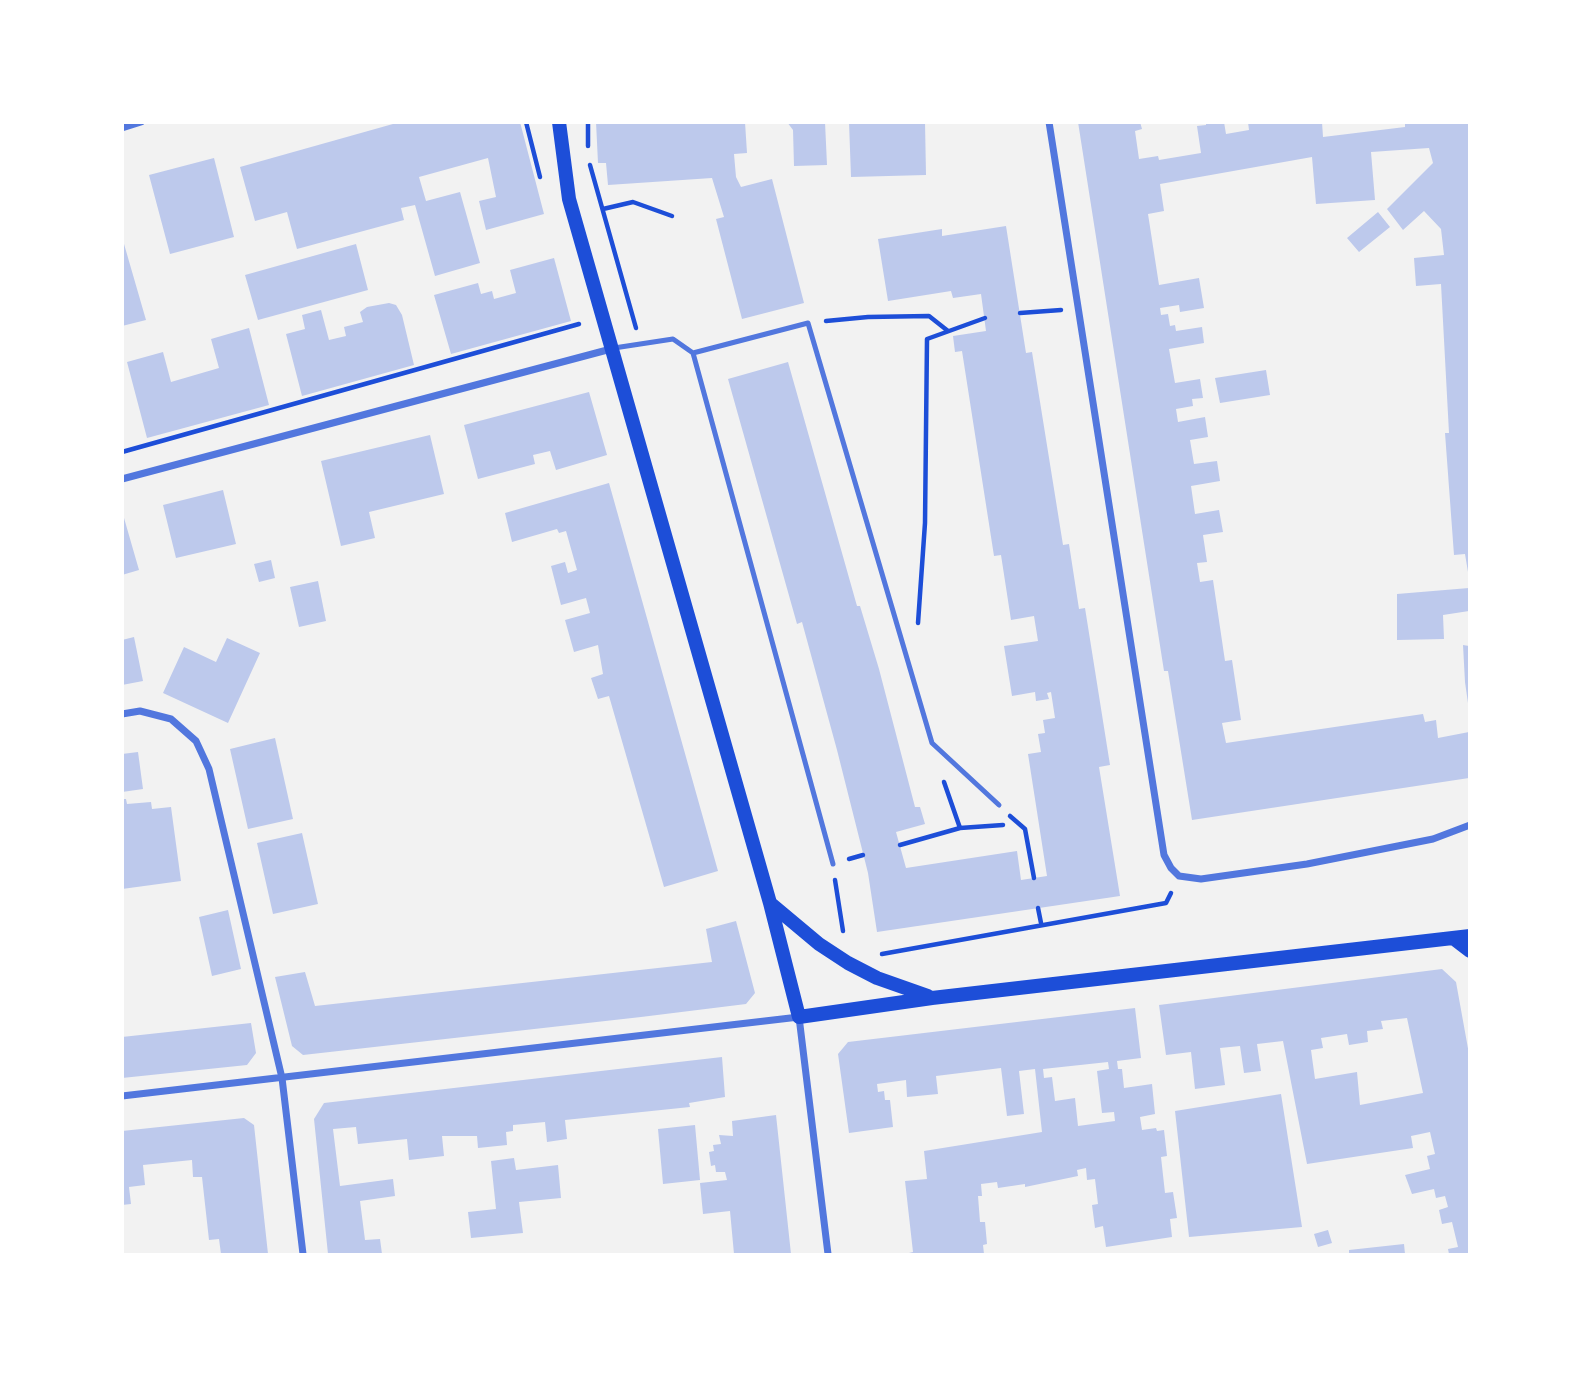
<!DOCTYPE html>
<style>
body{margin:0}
#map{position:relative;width:1592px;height:1377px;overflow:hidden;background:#f2f2f2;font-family:Raleway,sans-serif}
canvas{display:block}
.frame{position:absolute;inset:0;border:124px solid #fff;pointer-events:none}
</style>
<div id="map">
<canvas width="1592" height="1377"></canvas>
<div class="frame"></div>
</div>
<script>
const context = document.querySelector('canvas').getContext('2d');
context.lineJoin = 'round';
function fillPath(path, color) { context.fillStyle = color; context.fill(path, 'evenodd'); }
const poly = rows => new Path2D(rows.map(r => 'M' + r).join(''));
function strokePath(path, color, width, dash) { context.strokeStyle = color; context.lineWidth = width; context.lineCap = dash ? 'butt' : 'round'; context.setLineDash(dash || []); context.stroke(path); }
const building = poly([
 [400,122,520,122,544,214,486,230,479,201,496,197,488,158,419,177,426,201,460,192,480,263,435,276,415,205,401,208,404,220,297,249,287,212,255,221,240,167],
 [596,122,745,122,747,153,734,154,736,177,741,187,772,179,804,303,742,319,716,219,724,217,712,178,608,185,606,163,598,163],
 [787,122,825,122,827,165,794,166,793,130],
 [849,122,925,122,926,175,851,177],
 [1078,122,1140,122,1142,129,1135,131,1139,159,1158,156,1159,160,1201,153,1197,126,1206,125,1206,122,1224,122,1226,134,1249,130,1248,122,1322,122,1323,137,1405,127,1405,122,1469,122,1469,578,1465,554,1454,555,1445,433,1449,433,1441,284,1416,286,1414,258,1444,255,1441,229,1424,211,1403,230,1387,209,1433,163,1429,148,1371,152,1375,200,1316,204,1312,157,1160,184,1164,211,1148,214,1159,285,1199,278,1204,308,1180,312,1179,305,1160,308,1161,315,1168,314,1170,326,1175,325,1176,331,1202,327,1204,343,1169,349,1175,383,1200,379,1203,398,1192,399,1193,406,1176,409,1178,422,1205,417,1208,437,1190,440,1194,464,1217,461,1220,481,1191,486,1195,514,1219,510,1223,532,1203,535,1207,562,1197,563,1200,582,1213,580,1225,661,1232,660,1241,720,1222,723,1226,743,1423,714,1425,722,1436,720,1438,738,1469,732,1469,778,1192,820,1168,671,1164,671],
 [214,158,234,237,170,254,149,175],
 [1378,212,1390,227,1359,252,1347,238],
 [1006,226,1026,353,1032,352,1063,545,1069,544,1079,609,1085,608,1110,765,1099,767,1120,896,877,932,868,873,837,750,802,622,797,624,728,379,788,362,857,606,860,606,879,669,915,807,920,807,925,824,896,832,906,868,1017,851,1021,880,1047,876,1028,754,1041,752,1038,734,1045,733,1043,720,1055,718,1051,692,1047,693,1049,699,1036,701,1035,692,1012,696,1004,646,1038,641,1034,616,1011,620,1001,555,994,556,962,351,955,352,953,336,986,331,981,294,953,298,951,291,888,301,878,239,942,229,942,236],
 [122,237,146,320,122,326],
 [356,244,368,290,258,320,245,275],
 [554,258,571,321,451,354,434,295,478,283,481,294,492,291,494,299,516,293,510,270],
 [389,303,396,305,402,315,414,365,302,396,286,334,305,329,302,315,321,310,329,340,346,336,344,327,363,322,360,312,367,307],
 [249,328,269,405,147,438,127,362,163,352,171,382,219,368,211,339],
 [1266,370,1270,395,1220,403,1215,378],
 [589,392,607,455,556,470,550,451,533,455,535,464,478,479,464,425],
 [430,435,444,494,369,512,375,538,341,546,321,461],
 [609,483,718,871,664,887,609,696,598,699,591,678,603,674,598,645,574,652,565,620,590,613,586,598,561,605,551,566,565,562,568,573,577,570,566,531,559,533,557,529,512,542,505,513],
 [223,490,236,544,176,558,163,505],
 [122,511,139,570,122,575],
 [271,560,275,578,259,582,254,564],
 [318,581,326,621,299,627,290,587],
 [1469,588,1469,611,1443,615,1444,639,1397,640,1397,594],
 [134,637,143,681,122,685,122,640],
 [227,638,260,653,228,723,163,693,184,647,216,662],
 [1463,645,1469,646,1469,710,1465,682],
 [275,738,293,819,248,829,230,749],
 [138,752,143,789,122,792,122,754],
 [122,799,126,799,127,804,151,802,152,809,171,807,181,881,122,889],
 [302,833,318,904,273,914,257,843],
 [228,910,241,969,212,976,199,917],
 [736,921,755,993,746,1004,641,1017,303,1055,292,1046,275,977,305,972,315,1006,712,962,706,929],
 [1442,969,1456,982,1469,1054,1469,1254,1449,1254,1448,1249,1458,1247,1452,1222,1442,1224,1439,1210,1448,1207,1445,1196,1436,1198,1434,1189,1412,1194,1405,1175,1430,1169,1427,1156,1435,1154,1430,1132,1411,1136,1413,1148,1307,1164,1283,1041,1257,1044,1261,1071,1244,1073,1240,1046,1220,1048,1225,1085,1195,1089,1191,1052,1166,1055,1159,1005],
 [1407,1018,1423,1093,1360,1105,1357,1072,1315,1079,1311,1050,1323,1048,1321,1038,1347,1034,1349,1045,1368,1042,1367,1031,1383,1029,1381,1021],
 [1135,1008,1141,1058,1117,1061,1118,1069,1122,1069,1124,1088,1152,1084,1155,1114,1140,1117,1142,1130,1156,1128,1157,1131,1164,1130,1167,1156,1161,1157,1165,1193,1173,1192,1177,1218,1170,1219,1172,1237,1106,1247,1103,1226,1095,1228,1092,1205,1098,1204,1095,1179,1087,1180,1086,1168,1077,1170,1078,1176,1025,1187,1025,1184,998,1188,997,1182,981,1184,982,1196,978,1196,980,1222,985,1222,987,1244,983,1245,984,1254,905,1254,913,1252,905,1181,927,1179,924,1151,1042,1132,1035,1069,1019,1071,1024,1114,1007,1116,1001,1068,936,1076,938,1094,907,1097,906,1080,877,1084,878,1092,884,1091,885,1100,890,1100,893,1127,849,1133,838,1054,848,1042],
 [1108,1062,1109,1069,1097,1071,1102,1113,1114,1112,1115,1121,1078,1126,1075,1098,1055,1101,1052,1077,1044,1078,1043,1069],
 [251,1023,256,1053,247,1065,122,1078,122,1037],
 [722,1057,725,1097,689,1103,690,1107,565,1120,567,1139,547,1142,545,1122,513,1125,513,1131,506,1132,507,1145,478,1148,477,1136,442,1136,444,1156,409,1160,407,1139,358,1144,356,1127,333,1129,340,1186,393,1179,395,1196,360,1201,365,1240,380,1239,382,1254,328,1254,314,1119,324,1103],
 [1281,1094,1302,1227,1189,1237,1175,1111],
 [776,1115,791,1254,734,1254,730,1211,703,1214,700,1183,727,1180,725,1172,716,1172,715,1165,711,1166,709,1152,714,1151,713,1145,721,1144,719,1135,733,1136,732,1121],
 [244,1118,254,1125,268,1254,221,1254,219,1239,209,1240,202,1177,193,1177,192,1160,143,1165,145,1185,129,1187,131,1204,122,1205,122,1131],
 [695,1125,700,1180,663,1184,658,1129],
 [514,1158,516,1170,558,1165,561,1198,519,1202,523,1233,471,1238,468,1212,496,1209,491,1161],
 [1328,1230,1332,1243,1318,1247,1314,1234],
 [1404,1244,1405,1254,1349,1254,1349,1250]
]);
const path = poly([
 [526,122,540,177],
 [588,122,588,146],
 [590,165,636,328],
 [603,209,633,202,672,216],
 [1020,313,1061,310],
 [826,321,868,317,929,316,948,331],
 [122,452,579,324],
 [918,623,925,523,927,339,985,318],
 [1010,816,1025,829,1034,878],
 [960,828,1003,825],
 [900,845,960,828,944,782],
 [849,859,863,855],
 [835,880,843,931],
 [1038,908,1041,923],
 [882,954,1166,903,1171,893]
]);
const service = poly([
 [614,348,673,339,693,353,808,323,932,743,999,805],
 [693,353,833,864]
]);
const minor = poly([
 [1049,122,1164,855,1171,868,1179,876,1201,879,1307,864,1433,839,1470,825],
 [122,128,141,122],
 [122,479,611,349],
 [122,714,140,711,171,719,196,741,209,769,282,1078,303,1254],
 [122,1096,799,1017,828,1254]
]);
const secondary = poly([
 [559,122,569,199,770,903,799,1017,932,998,1470,936],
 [770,903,819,944,848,963,877,978,928,996],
 [1453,938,1470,951]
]);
fillPath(building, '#bdc9ec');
strokePath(path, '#1d4ed8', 4.5);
strokePath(service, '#5277de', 5);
strokePath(minor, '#5277de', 7);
strokePath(secondary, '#1d4ed8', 14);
</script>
